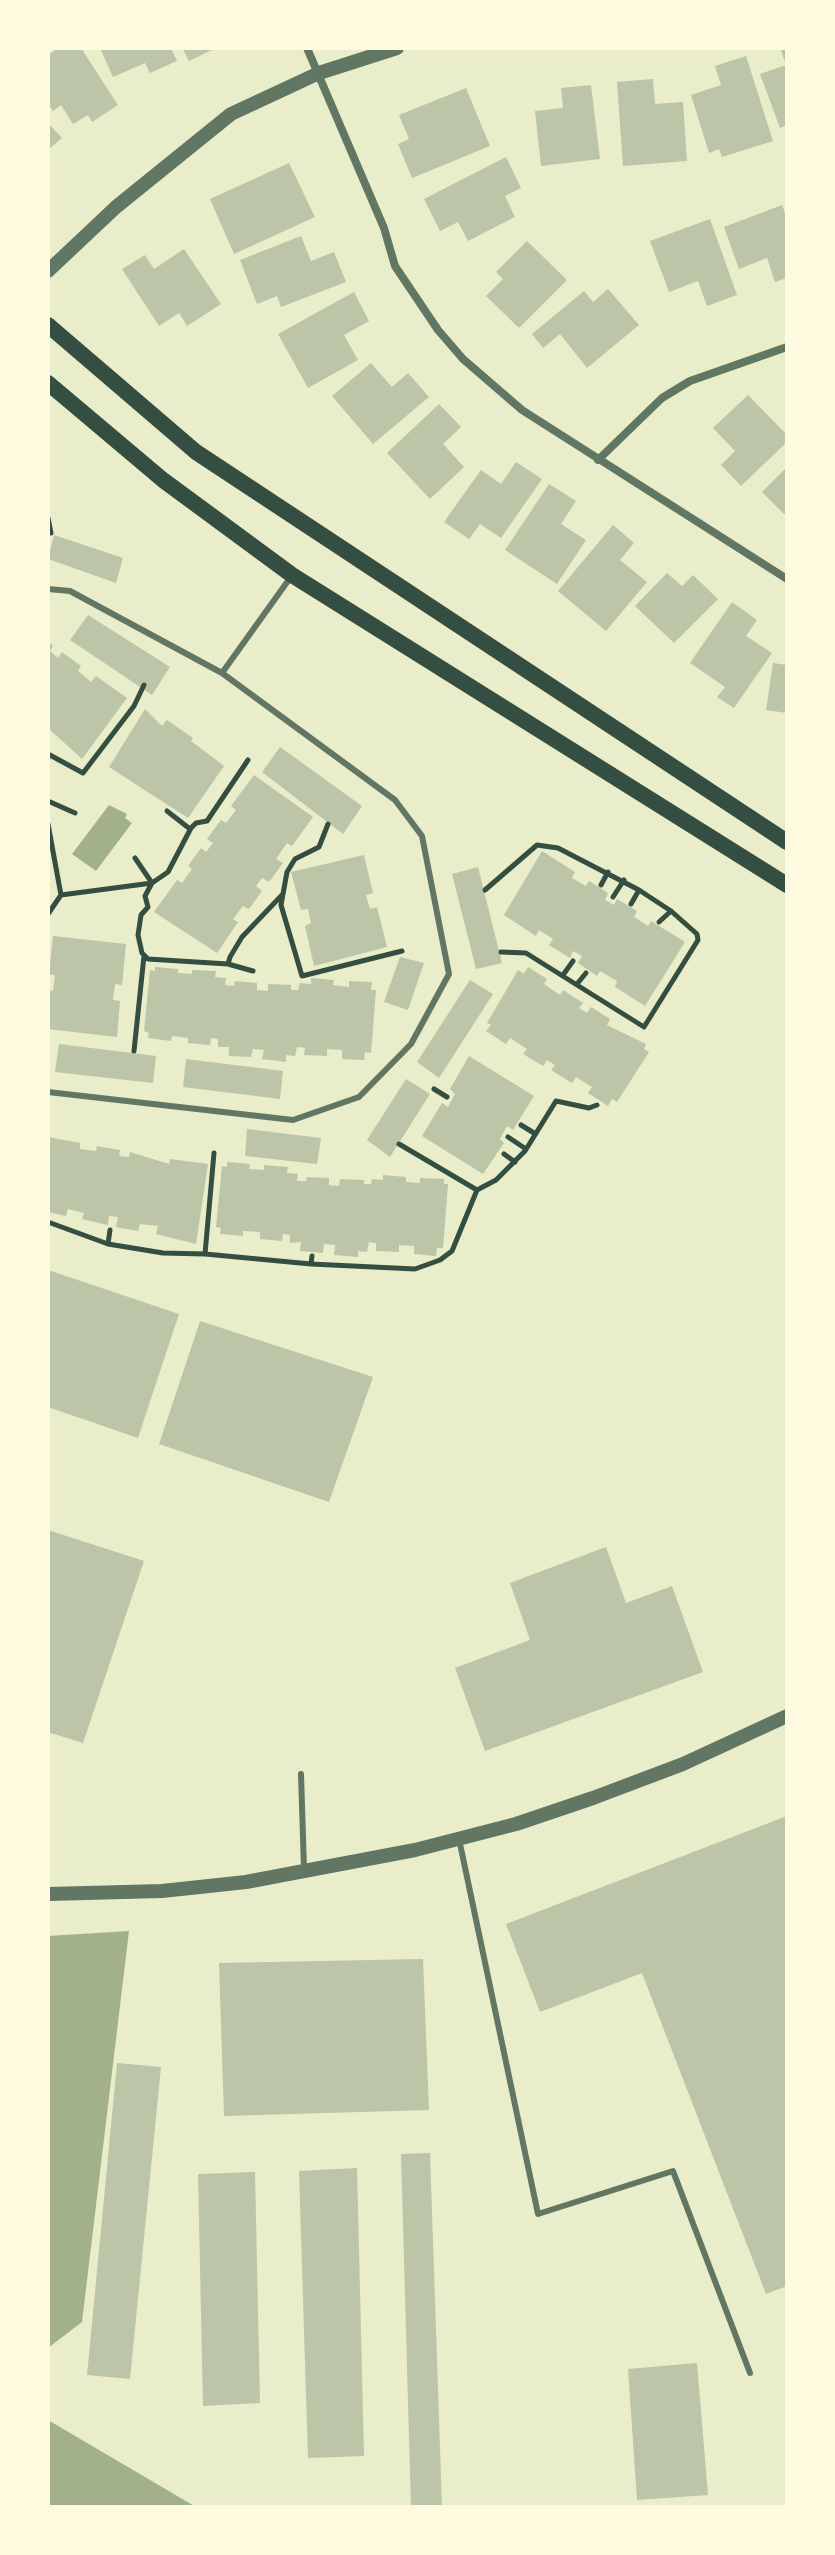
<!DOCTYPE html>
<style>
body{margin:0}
#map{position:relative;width:835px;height:2555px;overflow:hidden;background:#e9edc9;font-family:"Fira Sans Condensed",sans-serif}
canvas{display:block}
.frame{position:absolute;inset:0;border:50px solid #fefae0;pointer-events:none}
</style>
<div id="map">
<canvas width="835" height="2555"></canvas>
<div class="frame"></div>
</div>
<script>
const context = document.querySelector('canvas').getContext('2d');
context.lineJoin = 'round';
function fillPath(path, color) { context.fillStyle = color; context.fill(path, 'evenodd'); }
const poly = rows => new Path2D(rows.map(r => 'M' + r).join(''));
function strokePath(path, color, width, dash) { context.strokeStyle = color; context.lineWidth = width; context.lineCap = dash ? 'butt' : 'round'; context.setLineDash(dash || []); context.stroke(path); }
const water = poly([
 [109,805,127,814,125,818,132,823,96,871,72,854],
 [129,1931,82,2322,48,2348,48,1936],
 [48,2420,196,2507,48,2507]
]);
const building = poly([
 [58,48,81,48,118,105,92,122,88,115,73,124,61,105,53,111,48,104,48,55],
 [100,48,171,48,177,61,150,73,145,63,113,77],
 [182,48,216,48,189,61],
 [780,48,787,48,787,125,780,128,760,74,786,65],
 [746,56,773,141,722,157,719,149,709,153,691,95,721,85,715,66],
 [653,79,655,104,683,102,687,161,623,166,617,82],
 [591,85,600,159,541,166,535,111,563,108,561,88],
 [466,88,490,146,412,178,398,144,409,139,399,115],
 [48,123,62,138,48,150],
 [506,157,521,188,505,196,515,217,468,241,458,222,440,231,424,199],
 [289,163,315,217,234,254,210,199],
 [782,205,787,218,787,278,775,282,767,258,739,269,724,227],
 [710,219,737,295,707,306,698,281,669,292,650,241],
 [301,236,311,261,334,252,346,282,281,307,277,296,257,304,240,260],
 [527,241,567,280,519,328,486,296,503,279,496,272],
 [184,249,221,304,187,326,179,313,159,326,122,269,145,255,154,269],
 [608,289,639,325,587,368,560,334,543,348,532,334,584,291,593,302],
 [354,292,369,321,344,335,358,360,308,388,278,334],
 [371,363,392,387,408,373,429,397,373,444,332,396],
 [748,395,787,435,787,442,741,486,721,465,735,451,713,428],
 [439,404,461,427,443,444,464,467,430,499,387,453],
 [516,462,542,479,501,538,480,524,469,539,444,522,481,470,501,484],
 [787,467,787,511,784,514,762,492],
 [549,484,576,501,561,524,586,540,557,584,505,550],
 [613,525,634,543,620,560,647,582,606,631,558,591],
 [54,535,123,558,116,583,48,559],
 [667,573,682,586,693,575,718,599,674,643,635,606],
 [732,602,757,620,746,636,772,653,734,708,717,697,725,687,690,663],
 [88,615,170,667,152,695,70,640],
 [48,642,53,646,50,651,58,658,62,652,81,666,78,671,91,682,96,676,127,698,82,759,48,728],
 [773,663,787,665,787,713,766,710],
 [145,709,162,726,167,720,193,738,191,741,224,766,188,818,109,767],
 [280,747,362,806,343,834,262,772],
 [254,775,313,817,292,846,287,843,276,859,283,863,269,882,262,878,256,886,262,891,249,909,243,906,233,919,238,922,217,953,154,912,177,880,182,883,192,869,188,866,201,848,206,852,213,843,207,839,221,820,226,823,236,810,231,806],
 [542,851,575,872,572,878,586,886,589,881,608,893,605,900,614,905,617,899,637,911,634,917,648,926,651,921,685,942,645,1006,615,987,617,981,600,971,597,976,578,963,582,956,573,951,570,958,549,945,553,939,539,930,536,936,504,915],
 [364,855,373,893,366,895,370,909,377,907,387,947,314,966,305,926,311,923,308,909,301,910,291,872],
 [478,867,502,963,476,969,452,874],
 [53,936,126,944,122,985,115,984,113,1000,120,1001,117,1037,48,1029,48,990,53,991,55,975,49,974],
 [400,957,424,963,408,1010,384,1002],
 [155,967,178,969,178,973,192,974,192,970,216,971,215,977,226,978,225,985,234,986,235,981,257,983,257,990,268,991,268,984,291,985,291,990,298,990,300,983,311,984,311,978,334,980,333,985,349,987,349,981,372,982,371,990,376,990,371,1053,365,1052,364,1060,342,1059,342,1050,327,1049,327,1056,304,1055,305,1048,297,1047,295,1056,286,1055,286,1062,262,1059,264,1050,253,1049,251,1057,229,1056,229,1047,218,1047,218,1039,211,1038,210,1045,188,1043,188,1038,172,1036,171,1041,148,1038,149,1033,144,1031,150,970,155,971],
 [528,967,547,979,544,984,560,995,563,990,583,1003,579,1008,587,1013,591,1007,610,1019,607,1025,646,1044,644,1049,649,1052,617,1102,612,1099,608,1106,588,1093,592,1087,576,1077,572,1083,551,1070,555,1065,547,1060,543,1066,523,1054,527,1049,510,1038,506,1044,486,1031,491,1025,487,1023,518,970,524,974],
 [470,980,493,994,439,1078,417,1062],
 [59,1044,156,1056,153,1083,55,1072],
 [469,1056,534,1096,513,1130,507,1126,500,1139,504,1143,483,1174,422,1136,442,1103,448,1107,455,1094,450,1089],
 [186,1059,283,1071,280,1099,183,1087],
 [406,1079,430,1094,390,1157,367,1140],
 [247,1129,321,1138,317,1164,245,1156],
 [48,1137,80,1143,80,1149,96,1151,97,1146,120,1150,119,1156,129,1157,130,1152,169,1164,170,1159,208,1164,196,1244,156,1234,158,1226,140,1224,138,1231,116,1227,118,1217,109,1216,108,1225,82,1219,84,1213,68,1209,66,1216,48,1212],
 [227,1162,250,1164,249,1169,264,1170,264,1165,288,1167,287,1173,298,1174,297,1181,306,1181,307,1177,329,1178,329,1185,339,1186,340,1179,364,1180,364,1184,371,1184,372,1179,383,1180,383,1175,406,1177,406,1182,420,1183,420,1178,444,1179,444,1184,448,1184,443,1248,437,1248,436,1256,414,1254,414,1246,399,1245,399,1252,376,1251,376,1243,369,1242,367,1252,358,1251,358,1257,334,1255,335,1245,324,1244,323,1253,300,1251,301,1242,290,1243,290,1235,283,1234,282,1241,260,1239,260,1232,243,1231,243,1236,220,1234,221,1228,216,1227,222,1166,227,1167],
 [48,1270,179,1314,138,1438,48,1407],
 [200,1321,373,1377,329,1502,159,1444],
 [48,1530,144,1561,83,1743,48,1732],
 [606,1547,626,1603,672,1586,703,1672,485,1751,455,1668,530,1640,510,1583],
 [787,1816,787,2286,766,2294,642,1973,540,2012,506,1924],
 [423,1959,429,2110,224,2116,219,1963],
 [117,2063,161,2067,130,2379,87,2375],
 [430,2153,442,2507,411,2507,401,2154],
 [357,2168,364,2456,308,2458,299,2171],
 [255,2172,260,2403,203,2406,198,2174],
 [697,2363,708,2495,637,2500,628,2369]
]);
const path = poly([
 [48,518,51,533],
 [48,754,83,773,134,706,144,685],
 [48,801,75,813],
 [167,811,190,829],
 [48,824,61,895,48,914],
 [328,824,319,847,295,859,287,872,281,905,302,976,402,951],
 [601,885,608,872],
 [485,890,537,845,558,848,639,890,671,911,697,934,698,940,644,1027,526,953,501,952],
 [61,895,152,883,135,858],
 [613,897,624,880],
 [631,904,639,890],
 [659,922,671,911],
 [228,964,148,959,142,953,138,935,141,915,148,907,145,896,152,883,168,872,191,828,196,823,207,821,248,760],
 [253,971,228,964,230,957,242,937,282,895],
 [563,975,573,961],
 [577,984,586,973],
 [134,1051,144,956],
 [434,1089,447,1097],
 [521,1125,534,1133],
 [508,1137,526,1149],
 [504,1154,515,1162],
 [477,1190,496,1180,525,1151,556,1101,589,1108,597,1105],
 [48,1222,108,1244,163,1253,205,1254,214,1153],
 [108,1244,110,1230],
 [205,1254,311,1264,312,1256],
 [311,1264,415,1269,440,1260,452,1251,477,1190,399,1144]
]);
const service = poly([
 [48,589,70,591,222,673,395,800,422,836,449,974,411,1044,359,1097,293,1120,48,1092],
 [222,673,290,578],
 [301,1774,304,1869],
 [459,1839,538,2214,673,2171,750,2373]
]);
const minor = poly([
 [307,48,384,228,395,266,438,330,463,359,522,410,787,579],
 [598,460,662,398,690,381,787,347]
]);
const tertiary = poly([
 [48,271,116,207,231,114,319,73,397,48],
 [48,1894,162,1891,246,1882,415,1850,516,1824,593,1798,683,1764,787,1716]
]);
const secondary = poly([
 [48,325,196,452,787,842],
 [48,383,163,480,292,575,787,885]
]);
fillPath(water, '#a3b18a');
fillPath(building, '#bcc5a7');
strokePath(path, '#344e41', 5);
strokePath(service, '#617663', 6);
strokePath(minor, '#617663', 8);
strokePath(tertiary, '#617663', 14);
strokePath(secondary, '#344e41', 16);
</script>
